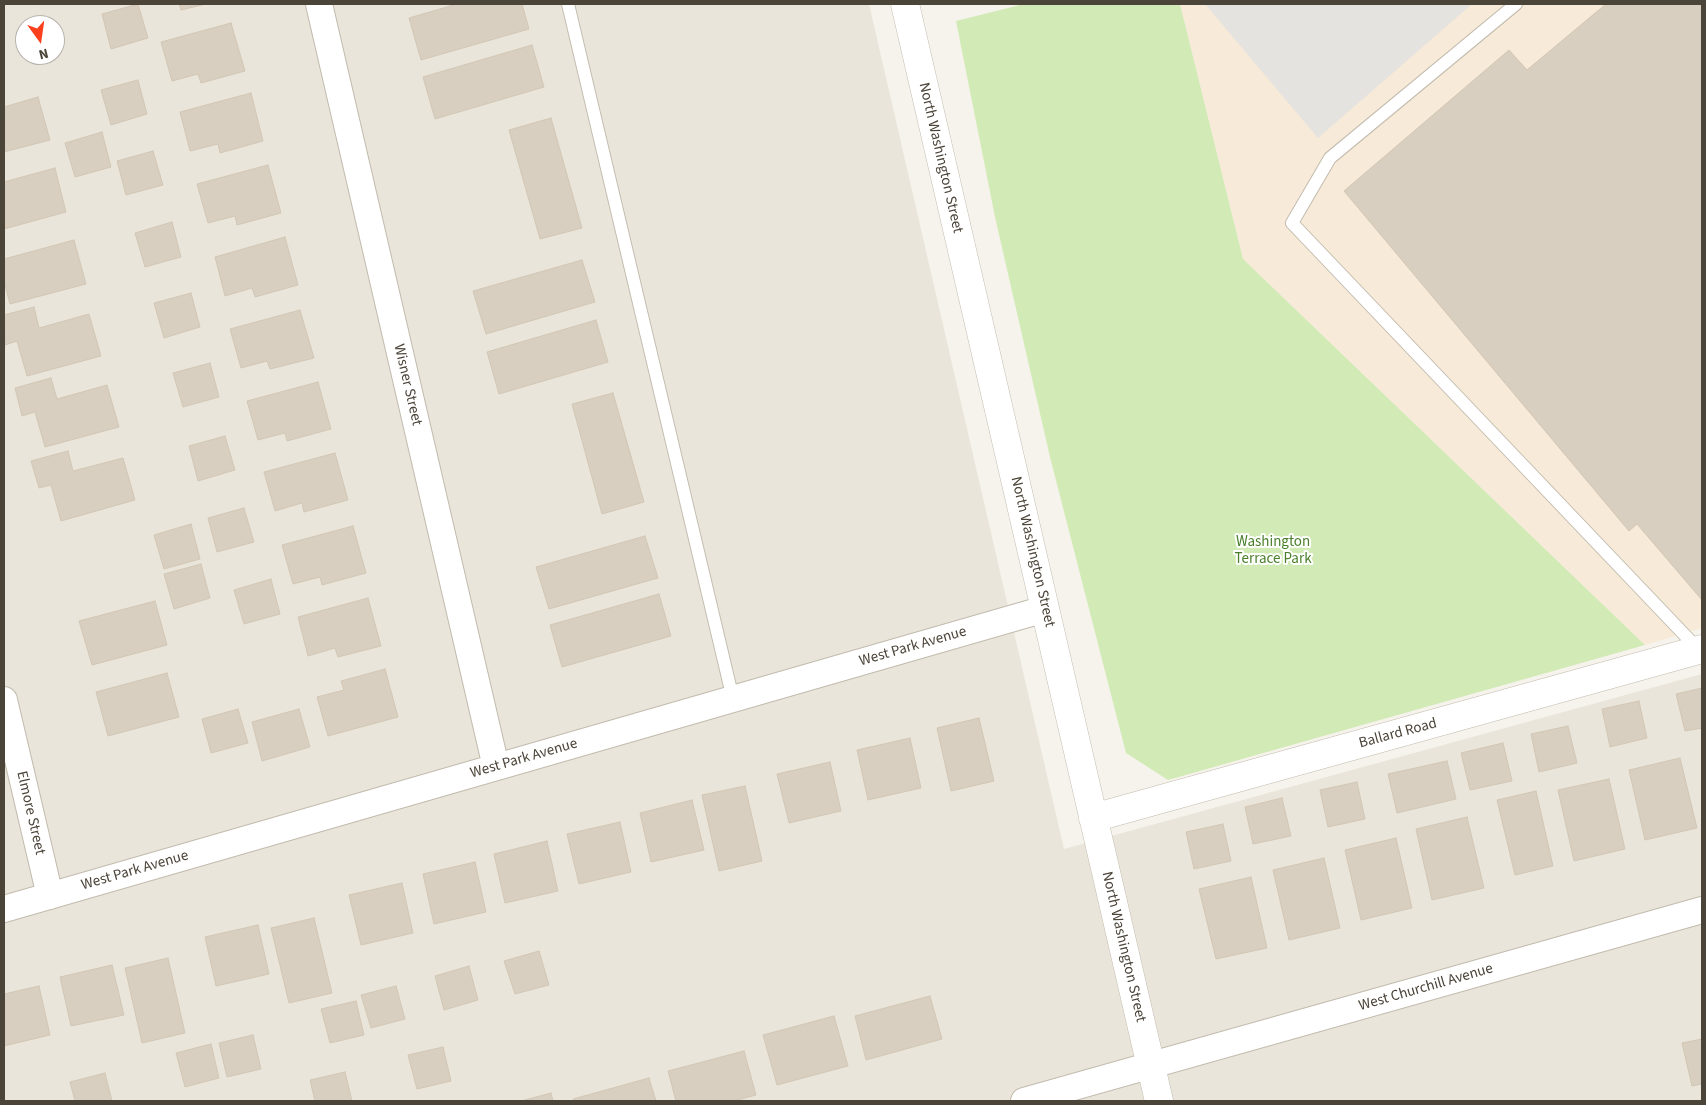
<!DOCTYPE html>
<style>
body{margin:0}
#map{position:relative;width:1706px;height:1105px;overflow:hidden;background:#f6f3ec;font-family:"Source Sans 3",sans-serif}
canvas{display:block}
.frame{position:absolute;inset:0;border:5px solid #4b4439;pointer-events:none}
.north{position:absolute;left:15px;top:15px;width:50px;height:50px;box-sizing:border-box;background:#fff;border:1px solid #b7b4b0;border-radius:50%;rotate:166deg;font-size:14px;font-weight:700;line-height:20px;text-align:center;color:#4b4439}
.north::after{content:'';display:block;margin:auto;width:18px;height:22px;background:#fc3f1d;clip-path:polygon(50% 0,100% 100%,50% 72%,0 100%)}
</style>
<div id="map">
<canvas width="1706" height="1105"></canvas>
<div class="frame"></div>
<div class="north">N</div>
</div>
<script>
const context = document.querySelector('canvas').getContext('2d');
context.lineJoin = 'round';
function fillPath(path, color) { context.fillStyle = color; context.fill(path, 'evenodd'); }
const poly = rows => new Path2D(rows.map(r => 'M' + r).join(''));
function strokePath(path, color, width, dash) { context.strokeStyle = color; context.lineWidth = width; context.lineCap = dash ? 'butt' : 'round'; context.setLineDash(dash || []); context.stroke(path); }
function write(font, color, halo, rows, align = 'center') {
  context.font = font + ' "Source Sans 3",sans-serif'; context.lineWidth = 4; context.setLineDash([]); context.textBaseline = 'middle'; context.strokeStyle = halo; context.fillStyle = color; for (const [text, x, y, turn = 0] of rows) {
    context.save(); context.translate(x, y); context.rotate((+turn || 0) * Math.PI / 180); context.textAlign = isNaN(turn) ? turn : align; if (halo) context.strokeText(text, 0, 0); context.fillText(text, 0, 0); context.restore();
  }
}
const residential = poly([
 [4,4,869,4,1064,849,1702,674,1702,1101,4,1101],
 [25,25,55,25,55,55,25,55]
]);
const commercial = poly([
 [1180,4,1702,4,1702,628,1645,645,1243,259]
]);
const green = poly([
 [1024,4,1180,4,1243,259,1645,645,1168,780,1126,753,1050,457,995,217,956,21]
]);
const parking = poly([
 [1205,4,1472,4,1318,138]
]);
const building = poly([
 [138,4,148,38,111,49,102,14,138,4],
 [179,4,206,4,181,10,179,4],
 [457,4,522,4,529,29,421,60,409,18,457,4],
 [1606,4,1702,4,1702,600,1637,524,1629,531,1344,191,1509,50,1527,70,1606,4],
 [231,23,245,71,201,83,198,74,172,81,161,42,231,23],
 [532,45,544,87,435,119,423,77,532,45],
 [138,80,147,114,111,125,101,90,138,80],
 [251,93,263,141,220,153,218,144,190,151,180,112,251,93],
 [38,97,50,140,4,152,4,107,38,97],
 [551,118,582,228,540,239,509,130,551,118],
 [102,132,111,167,75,177,65,143,102,132],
 [153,151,163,185,126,195,117,161,153,151],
 [268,165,281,213,237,225,235,216,208,223,197,184,268,165],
 [55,168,66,212,4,229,4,182,55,168],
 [172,222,181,257,145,267,135,233,172,222],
 [285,237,298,285,255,297,252,288,225,296,215,257,285,237],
 [74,240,86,284,10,304,4,281,4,259,74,240],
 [582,260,595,302,486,334,473,291,582,260],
 [191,293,200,327,164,338,154,303,191,293],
 [34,307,39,328,89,314,101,356,27,376,17,341,5,345,4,315,34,307],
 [300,310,314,358,270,369,267,361,241,368,230,329,300,310],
 [596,320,608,362,499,394,487,352,596,320],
 [210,363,219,397,183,407,173,373,210,363],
 [51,378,57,399,107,385,119,427,45,447,35,412,22,416,15,388,51,378],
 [318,382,331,429,287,441,285,433,258,440,247,401,318,382],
 [613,393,644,502,602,514,572,404,613,393],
 [225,436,235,470,198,481,189,446,225,436],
 [68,451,73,471,123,458,135,500,61,521,51,485,39,488,31,461,68,451],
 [335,453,348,500,304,512,302,503,275,511,264,472,335,453],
 [244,508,254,542,217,552,208,518,244,508],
 [191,524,200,559,164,569,154,535,191,524],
 [353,526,366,573,322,585,320,577,293,584,282,545,353,526],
 [645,536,658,578,549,609,536,567,645,536],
 [201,564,210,598,174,609,164,574,201,564],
 [271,579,280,614,244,624,234,590,271,579],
 [659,594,671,636,562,667,550,625,659,594],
 [368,598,381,646,338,657,335,648,308,656,298,617,368,598],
 [155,601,167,645,92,665,79,621,155,601],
 [385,669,398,717,328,736,317,697,344,690,341,681,385,669],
 [167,673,179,717,108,736,96,692,167,673],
 [1702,688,1702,728,1685,731,1676,694,1702,688],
 [1639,701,1647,738,1610,747,1602,709,1639,701],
 [238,709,248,743,211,753,202,719,238,709],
 [299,709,310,747,262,761,252,722,299,709],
 [979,718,994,781,951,791,937,728,979,718],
 [1568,726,1577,763,1539,772,1531,734,1568,726],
 [910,738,921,788,868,800,857,750,910,738],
 [1503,743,1512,781,1470,790,1461,753,1503,743],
 [1680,758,1697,828,1645,840,1629,770,1680,758],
 [1447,761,1456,799,1397,813,1388,774,1447,761],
 [830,762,841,811,789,823,777,774,830,762],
 [1609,779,1625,849,1574,861,1558,790,1609,779],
 [1357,782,1365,819,1328,827,1320,790,1357,782],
 [745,786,762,861,719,871,702,795,745,786],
 [1536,791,1553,866,1515,875,1497,800,1536,791],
 [1282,798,1291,836,1253,844,1245,807,1282,798],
 [692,800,704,850,651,862,640,813,692,800],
 [1467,817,1484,888,1432,900,1416,829,1467,817],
 [620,822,631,872,579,884,567,834,620,822],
 [1223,824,1231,861,1194,869,1186,832,1223,824],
 [1396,838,1412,908,1361,920,1345,850,1396,838],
 [547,841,558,891,505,903,494,854,547,841],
 [1324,858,1340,928,1289,940,1273,870,1324,858],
 [475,862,486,912,434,924,423,874,475,862],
 [1251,877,1267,948,1216,959,1199,889,1251,877],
 [402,883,413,933,361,945,349,895,402,883],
 [314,918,332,993,289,1003,271,928,314,918],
 [258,925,269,974,216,986,205,937,258,925],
 [539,951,549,985,515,994,504,961,539,951],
 [168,958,185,1033,142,1043,125,968,168,958],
 [112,965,124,1015,71,1026,60,977,112,965],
 [469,966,478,1000,444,1010,435,976,469,966],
 [39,986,50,1035,4,1046,4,994,39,986],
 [396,986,405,1019,371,1028,361,995,396,986],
 [930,996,942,1039,866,1060,855,1016,930,996],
 [356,1001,364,1035,330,1043,321,1009,356,1001],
 [834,1016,848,1066,777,1085,763,1035,834,1016],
 [253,1035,261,1069,227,1077,219,1043,253,1035],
 [1702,1039,1702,1084,1692,1086,1682,1043,1702,1039],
 [211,1044,219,1078,185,1087,176,1053,211,1044],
 [443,1047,451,1081,417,1089,408,1055,443,1047],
 [744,1051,756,1095,734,1101,676,1101,668,1071,744,1051],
 [345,1072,352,1101,315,1101,310,1080,345,1072],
 [105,1073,112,1101,75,1101,70,1082,105,1073],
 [649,1078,656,1101,574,1101,573,1099,649,1078],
 [551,1093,553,1101,521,1101,551,1093]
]);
const service = poly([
 [568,4,733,699],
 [1516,4,1330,158,1292,223,1699,650]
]);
const minor = poly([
 [319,4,496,767],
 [4,700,50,896],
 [4,909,1045,609],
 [1024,1101,1702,910]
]);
const tertiary = poly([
 [905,4,1159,1101],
 [1093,818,1702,649]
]);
const streetNames = [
 ["North Washington Street",940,158,77],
 ["Wisner Street",407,385,77],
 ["North Washington Street",1032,552,77],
 ["West Park Avenue",913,647,-16],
 ["Ballard Road",1398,734,-15],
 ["West Park Avenue",524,759,-16],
 ["Elmore Street",30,813,77],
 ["West Park Avenue",135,871,-16],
 ["North Washington Street",1123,947,77],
 ["West Churchill Avenue",1426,988,-16]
];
const parkNames = [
 ["Washington",1273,543],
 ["Terrace Park",1273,560]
];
fillPath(residential, '#eae5da');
fillPath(commercial, '#f7ead8');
fillPath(green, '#d2eab5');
fillPath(parking, '#e5e3e0');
fillPath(building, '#d8cfc1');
strokePath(building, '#d3c7b4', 1);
strokePath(service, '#c2bbae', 14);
strokePath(minor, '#c2bbae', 28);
strokePath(tertiary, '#c2bbae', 29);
strokePath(service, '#fff', 12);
strokePath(minor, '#fff', 26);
strokePath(tertiary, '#fff', 28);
write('15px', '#4b4439', '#fff', streetNames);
write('15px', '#4a7f2a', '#fff', parkNames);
</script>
